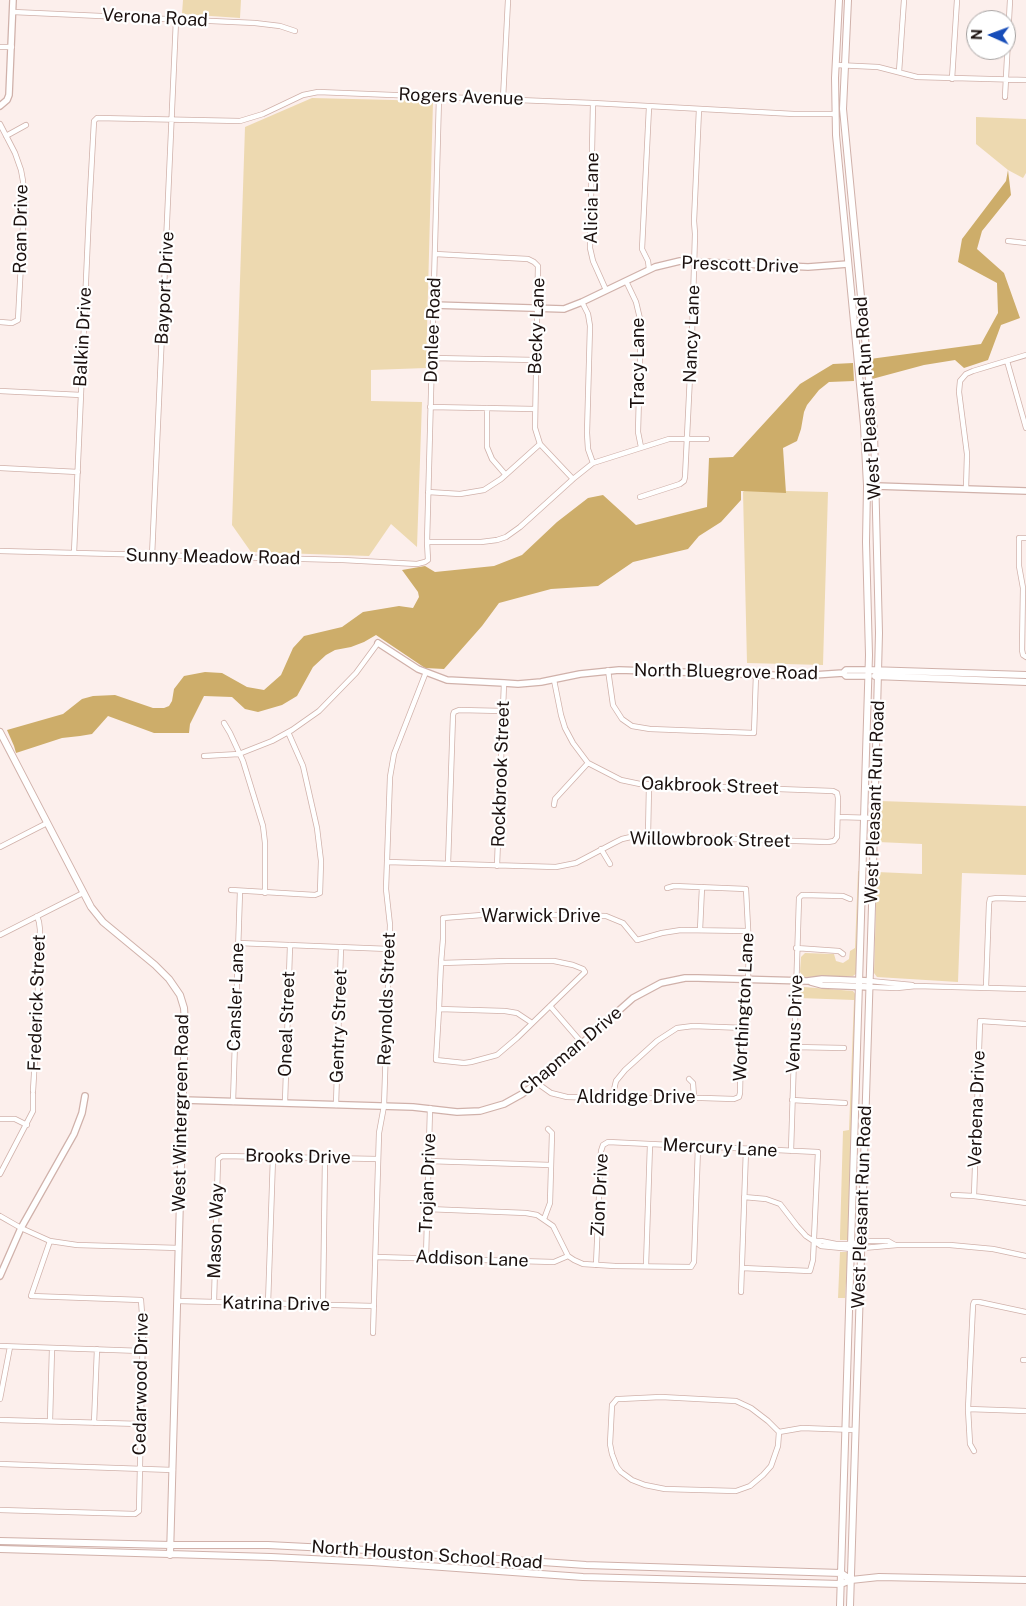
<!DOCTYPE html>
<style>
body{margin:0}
#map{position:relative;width:1026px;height:1606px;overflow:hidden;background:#fcefec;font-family:"Public Sans",sans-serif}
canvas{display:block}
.north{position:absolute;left:966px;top:10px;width:50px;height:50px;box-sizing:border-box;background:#fff;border:1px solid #a4a09f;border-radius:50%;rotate:272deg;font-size:14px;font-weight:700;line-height:20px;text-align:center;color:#1b110f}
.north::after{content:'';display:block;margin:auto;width:18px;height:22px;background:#174db9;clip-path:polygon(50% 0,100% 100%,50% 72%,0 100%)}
</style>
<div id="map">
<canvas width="1026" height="1606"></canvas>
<div class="north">N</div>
</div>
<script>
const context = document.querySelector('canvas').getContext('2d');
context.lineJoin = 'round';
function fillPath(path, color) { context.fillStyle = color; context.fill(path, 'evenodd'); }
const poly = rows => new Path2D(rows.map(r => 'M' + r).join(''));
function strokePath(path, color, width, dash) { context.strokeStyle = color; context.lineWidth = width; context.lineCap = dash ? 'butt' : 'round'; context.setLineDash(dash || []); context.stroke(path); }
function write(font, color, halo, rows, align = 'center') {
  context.font = font + ' "Public Sans",sans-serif'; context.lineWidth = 4.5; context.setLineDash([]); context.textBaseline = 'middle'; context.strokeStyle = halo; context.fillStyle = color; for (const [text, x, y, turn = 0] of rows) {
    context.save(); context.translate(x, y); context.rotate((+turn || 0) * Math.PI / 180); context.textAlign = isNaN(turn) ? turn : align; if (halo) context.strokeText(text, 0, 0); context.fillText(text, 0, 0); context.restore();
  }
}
const green = poly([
 [183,0,241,0,240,18,182,14],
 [312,98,433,101,426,368,371,370,371,401,422,402,417,547,391,524,369,556,251,552,232,525,245,127],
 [976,117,1026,119,1026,173,1023,178,1008,170,976,144],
 [745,490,828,492,823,665,747,663,743,492],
 [880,801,1026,806,1026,875,962,873,958,982,877,977,874,973,877,872,922,874,922,844,878,842],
 [858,871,860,871,857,973,853,976,804,977,800,972,801,957,805,953,834,954,836,961,843,963,849,959,850,951,855,948],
 [804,987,853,991,856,995,848,1240,840,1240,840,1236,843,1131,849,1130,854,1000,799,998,800,991],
 [840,1252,848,1252,845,1298,838,1298]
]);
const forest = poly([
 [1008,170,1011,195,982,231,977,249,1004,273,1020,318,1001,325,988,360,964,368,955,360,924,365,872,379,870,359,981,344,998,313,997,283,958,262,962,239,1006,181],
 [853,363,854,381,829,382,819,390,807,405,804,412,801,429,797,441,783,448,786,493,741,491,741,500,721,522,699,536,688,549,633,562,598,586,551,589,499,603,482,626,444,669,425,668,376,635,364,642,351,647,335,650,326,655,313,667,297,696,282,705,258,712,245,709,232,697,204,696,190,724,189,733,154,733,108,716,92,734,80,736,62,738,16,753,14,746,7,730,63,714,82,699,93,696,115,695,153,708,164,708,169,706,172,701,174,689,184,676,205,672,222,673,247,687,264,690,281,675,293,648,304,636,342,627,363,612,399,606,413,608,419,597,418,592,402,570,425,566,435,572,494,566,522,555,557,522,588,498,603,495,636,525,707,507,709,458,733,457,800,384,833,364]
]);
const minor = poly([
 [13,12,255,23,280,26,295,31],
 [0,47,12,47],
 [836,65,878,67,917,77,1026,80],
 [899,72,904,0],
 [952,79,957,0],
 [1005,97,1010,0],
 [503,99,508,0],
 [593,103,590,248,593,261,606,290],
 [649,107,642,249,648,261,649,269],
 [0,124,15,153,21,170,23,181,24,206,18,320,12,323,0,322],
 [6,136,26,125],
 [1008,241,1026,243],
 [435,254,528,259,534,262,538,266,535,428,540,444,573,479],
 [626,281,636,302,641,323,638,432,641,447],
 [582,302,588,314,590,326,587,433,588,449,593,463],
 [432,358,536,360],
 [1007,361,1026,428],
 [0,391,81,395],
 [430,407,535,409],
 [487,408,487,447,492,459,505,474],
 [0,468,78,472],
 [966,489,967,454,959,392,960,381,966,374,973,371,1026,355],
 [428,492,460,494,484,490,501,479,540,444],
 [640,497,680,484,684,481,685,477,692,335,695,234,694,221,699,109],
 [1026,538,1019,538,1019,566,1023,588,1022,650,1023,655,1026,657],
 [427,542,481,542,497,540,506,537,520,527,573,479,593,463,669,439,707,439],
 [0,551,343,560,417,564,425,562,428,560,427,542,439,97],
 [74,553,89,212,94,121,97,118,240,121,263,114,303,95,318,92,593,103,794,114,835,114],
 [152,556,176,20],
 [608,670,613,705,622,719,632,726,650,729,754,733,756,674],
 [224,723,230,733,243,761,263,826,265,843,265,893],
 [204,756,239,754,272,741,292,730,319,711,356,673,378,643],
 [554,805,555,799,588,763],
 [838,817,874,818],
 [648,836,649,785],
 [0,847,47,823],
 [601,849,610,864],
 [387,862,556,867,576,863,614,843,622,839,635,836,828,842,834,841,837,837,838,798,837,793,833,791,640,784,621,780,588,763,573,743,565,728,561,715,554,680],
 [448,864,453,715,454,712,459,710,503,711],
 [497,866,504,683],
 [231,890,315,895,320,893,321,861,317,828,303,766,288,732],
 [700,930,702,887],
 [0,935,83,893],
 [238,943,389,949],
 [796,948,839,951,843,954],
 [441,963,507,961,554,961,573,965,583,969,585,972,517,1038,497,1055,471,1062,464,1063,436,1060,439,1009,440,985,441,963,443,939,443,918,495,914,606,916,623,923,637,940,662,933,681,930,748,931],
 [870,981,912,985],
 [870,987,897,988,916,986,1026,989],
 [986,987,989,904,990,899,997,898,1026,899],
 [550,1006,582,1043],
 [439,1009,505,1011,517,1013,532,1023],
 [794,1047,844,1048],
 [689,1079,693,1083,694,1097],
 [537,1083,551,1093,567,1097,634,1099,671,1097,734,1099,739,1097,740,1093,741,1048,747,1011,749,947,746,889,674,886,667,888],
 [33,1091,36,1041,40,930,39,922,37,916],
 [612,1098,616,1081,625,1070,657,1041,677,1028,693,1026,745,1028],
 [792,1100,845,1103],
 [233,1102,240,891],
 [285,1103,290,945],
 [336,1105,341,947],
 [0,1119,15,1119,27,1125],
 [791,1151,799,898,802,895,843,896,850,899],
 [428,1161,551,1165],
 [0,1174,33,1111,33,1094],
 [953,1195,974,1196,1026,1203],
 [974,1196,980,1021,1026,1024],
 [744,1197,766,1199,780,1204,797,1226,806,1236,821,1246,852,1249,897,1245,950,1245,993,1249,1026,1256],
 [427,1209,526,1213,537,1215,553,1226,568,1256,574,1260,583,1264,615,1266,691,1267,694,1262,698,1147],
 [0,1216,21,1228,50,1241,77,1245,179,1248],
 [544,1219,550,1203,552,1133,548,1129],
 [815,1241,821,1241,836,1244,852,1244,861,1241,888,1241,895,1245],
 [376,1257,554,1262,568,1256],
 [426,1258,430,1108],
 [596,1265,601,1151,603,1145,608,1142,818,1152,813,1260,810,1271,742,1268],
 [646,1266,650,1144],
 [741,1292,746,1149],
 [177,1301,374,1306],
 [214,1302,218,1159,222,1156,378,1159],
 [268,1304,273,1157],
 [323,1305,325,1158],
 [373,1333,379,1133,384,1106,390,925,386,889,390,777,394,754,426,672],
 [0,1346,142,1351],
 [1023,1360,1026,1360],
 [661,1397,736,1401,751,1408,768,1421,779,1432,778,1446,771,1466,763,1475,750,1486,736,1491,665,1489,645,1485,632,1480,621,1472,617,1467,612,1454,610,1444,612,1405,617,1399,620,1399,661,1397],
 [0,1399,10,1347],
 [968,1409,1026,1411],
 [0,1420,141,1424],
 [50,1421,52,1348],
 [94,1423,97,1349],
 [779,1432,802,1428,855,1430],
 [974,1451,970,1444,968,1409,973,1305,974,1302,979,1302,1026,1312],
 [0,1464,173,1470],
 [0,1510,135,1514,139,1511,143,1328,141,1300,31,1296,50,1241]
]);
const tertiary = poly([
 [0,106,7,100,9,95,13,0],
 [433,305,564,309,582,302,655,267,680,261,808,267,848,264],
 [867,486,876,486,1026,491],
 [378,643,418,669,447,680,504,683,518,684,541,682,580,674,619,670,799,676,843,673,846,670,869,670],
 [843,673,846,676,869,676],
 [811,982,822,985,870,987],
 [183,1100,413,1107,457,1112,480,1111,504,1104,522,1094,537,1083,633,998,661,983,685,978,698,978,807,981,822,979,870,981],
 [0,1276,21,1228,74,1134,82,1113,85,1096]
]);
const secondary = poly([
 [839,0,835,78,836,135,864,426,867,486,866,542,869,655,840,1606],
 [848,0,843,109,874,432,879,633,872,906,850,1606],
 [869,670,1026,675],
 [875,676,1026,682],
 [0,732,91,907,103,922,155,965,169,979,180,995,184,1008,185,1022,170,1555],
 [0,1541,171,1545,268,1545,367,1550,586,1565,841,1573,851,1580],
 [0,1549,271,1557,372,1562,583,1577,841,1584,851,1580,879,1577,1026,1580]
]);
const streetNames = [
 ["Verona Road",155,18,3],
 ["Rogers Avenue",461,97,2],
 ["Alicia Lane",592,198,-89],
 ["Roan Drive",21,229,-89],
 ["Prescott Drive",740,265,2],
 ["Bayport Drive",165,288,-87],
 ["Becky Lane",537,326,-88],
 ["Donlee Road",433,330,-88],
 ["Nancy Lane",692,334,-88],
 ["Balkin Drive",83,337,-87],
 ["Tracy Lane",638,363,-90],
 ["West Pleasant Run Road",868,398,-94],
 ["Sunny Meadow Road",213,557,1],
 ["North Bluegrove Road",726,672,1],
 ["Rockbrook Street",501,774,-88],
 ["Oakbrook Street",710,786,2],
 ["West Pleasant Run Road",875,802,-88],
 ["Willowbrook Street",710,840,1],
 ["Warwick Drive",541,916],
 ["Cansler Lane",236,997,-88],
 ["Reynolds Street",387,999,-88],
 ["Frederick Street",37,1003,-88],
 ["Worthington Lane",744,1007,-87],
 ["Oneal Street",287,1024,-88],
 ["Venus Drive",795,1024,-88],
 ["Gentry Street",339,1026,-88],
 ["Chapman Drive",571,1051,-40],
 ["Aldridge Drive",636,1097],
 ["Verbena Drive",977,1109,-88],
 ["West Wintergreen Road",181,1113,-89],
 ["Mercury Lane",720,1148,3],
 ["Brooks Drive",298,1157,1],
 ["Trojan Drive",428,1183,-88],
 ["Zion Drive",600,1195,-87],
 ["West Pleasant Run Road",862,1207,-88],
 ["Mason Way",216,1231,-88],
 ["Addison Lane",472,1259,2],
 ["Katrina Drive",276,1304,1],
 ["Cedarwood Drive",141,1384,-89],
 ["North Houston School Road",427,1555,4]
];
fillPath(green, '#edd9b0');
fillPath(forest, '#cdad6a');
strokePath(minor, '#d0b1aa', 6);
strokePath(tertiary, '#d0b1aa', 8);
strokePath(secondary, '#d0b1aa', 8);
strokePath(minor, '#fff', 4.5);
strokePath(tertiary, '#fff', 5.5);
strokePath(secondary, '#fff', 6);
write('18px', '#1b110f', '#fff', streetNames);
</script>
